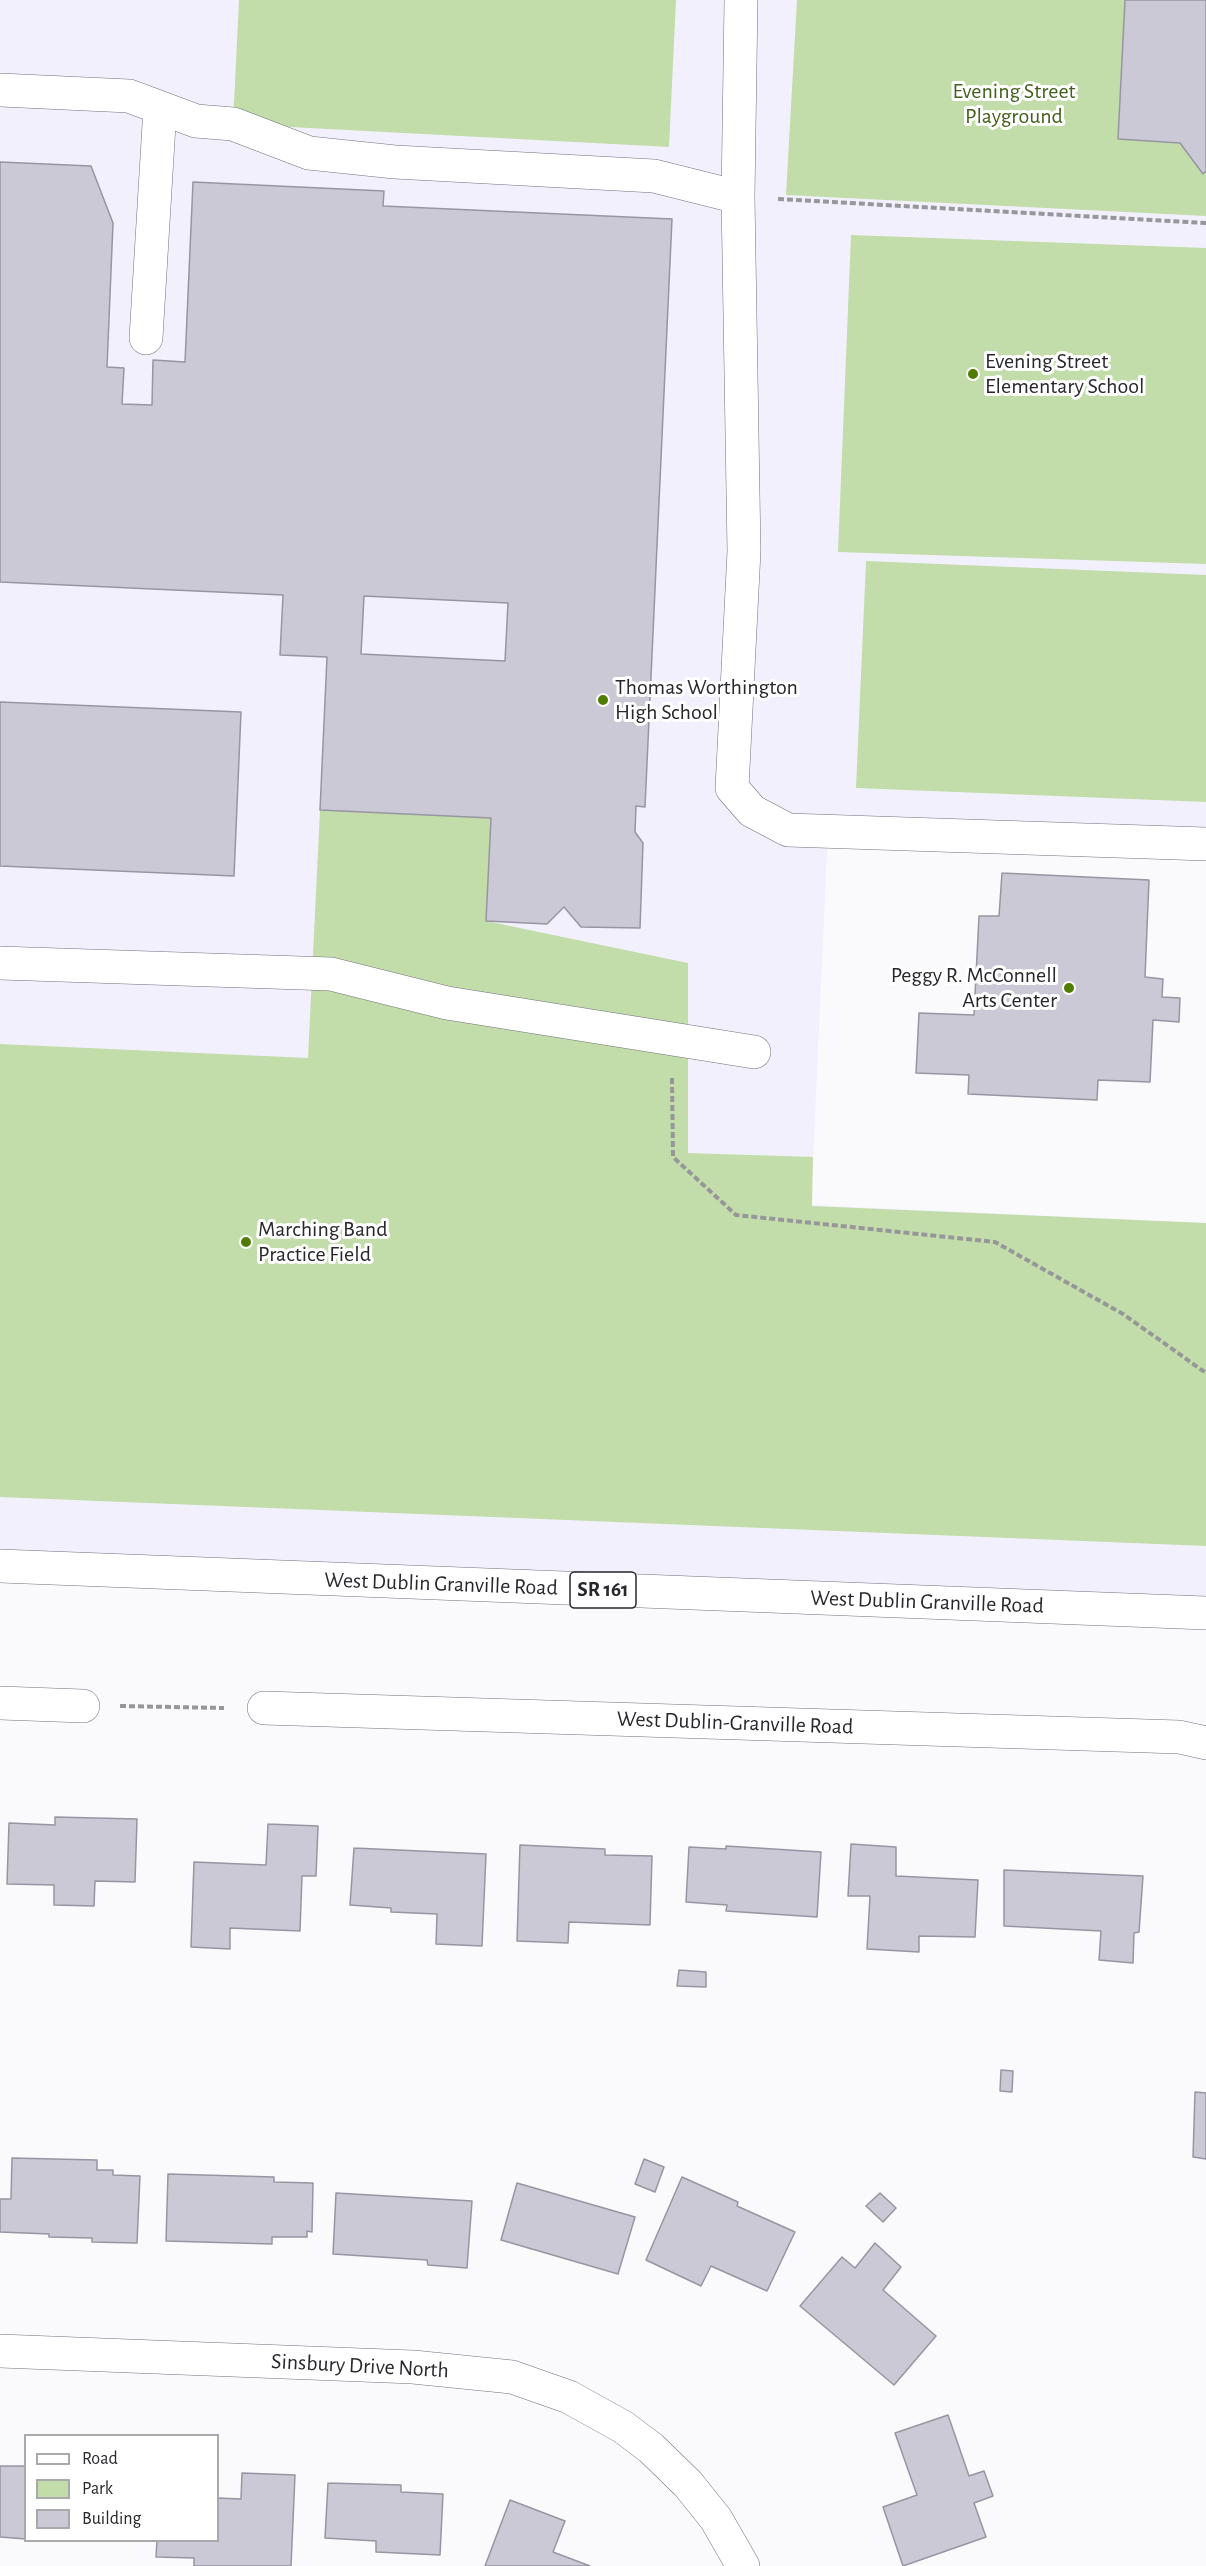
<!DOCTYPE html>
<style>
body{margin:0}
#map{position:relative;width:1206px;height:2566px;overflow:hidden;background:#fafafd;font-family:"Alegreya Sans",sans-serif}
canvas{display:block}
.legend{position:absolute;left:24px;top:2434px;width:195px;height:108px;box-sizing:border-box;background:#fff;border:2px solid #a9a9ab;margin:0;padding:8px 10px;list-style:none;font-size:18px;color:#28272c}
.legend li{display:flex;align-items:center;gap:12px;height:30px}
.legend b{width:30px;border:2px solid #a9a9ab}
</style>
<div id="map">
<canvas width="1206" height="2566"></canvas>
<ul class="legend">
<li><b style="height:8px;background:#fff"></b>Road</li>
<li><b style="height:16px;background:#c2dda9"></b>Park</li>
<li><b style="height:16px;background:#ccc9d7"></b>Building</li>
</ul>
</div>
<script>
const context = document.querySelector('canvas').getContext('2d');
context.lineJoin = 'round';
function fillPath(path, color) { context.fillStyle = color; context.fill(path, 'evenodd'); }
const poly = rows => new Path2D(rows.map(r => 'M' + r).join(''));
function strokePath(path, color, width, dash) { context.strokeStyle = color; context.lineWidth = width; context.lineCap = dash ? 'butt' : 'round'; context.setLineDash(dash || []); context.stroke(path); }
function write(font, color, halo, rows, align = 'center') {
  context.font = font + ' "Alegreya Sans",sans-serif'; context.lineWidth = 6; context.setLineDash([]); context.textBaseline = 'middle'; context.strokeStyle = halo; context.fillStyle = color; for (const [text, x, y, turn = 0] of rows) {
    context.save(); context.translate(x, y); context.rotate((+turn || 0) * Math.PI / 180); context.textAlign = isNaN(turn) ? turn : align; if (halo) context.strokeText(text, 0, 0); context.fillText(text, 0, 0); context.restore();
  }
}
const built = poly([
 [0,0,1206,0,1206,844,828,832,811,1205,1206,1223,1206,1613,0,1566]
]);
const green = poly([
 [239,0,676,0,669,147,233,124],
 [797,0,1125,0,1118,139,1180,143,1203,173,1206,171,1206,216,786,195],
 [851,235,1206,248,1206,564,838,552],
 [866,561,1206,575,1206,802,856,788],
 [320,810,491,818,486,921,688,963,688,1153,813,1157,812,1206,1206,1223,1206,1546,0,1497,0,1044,308,1058]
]);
const building = poly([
 [1125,0,1206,0,1206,171,1203,174,1180,143,1118,139,1125,0],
 [0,162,91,166,113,223,107,367,124,368,122,404,152,405,153,360,185,362,193,182,384,191,383,206,672,219,645,807,636,806,635,832,643,843,640,928,581,927,564,907,547,924,486,921,491,818,320,810,327,657,280,655,283,595,0,582,0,162],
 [364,596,508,603,505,661,361,654,364,596],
 [0,702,241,712,234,876,0,866,0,702],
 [1002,873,1149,880,1145,977,1163,979,1162,997,1180,998,1179,1022,1153,1020,1150,1082,1098,1080,1097,1100,968,1094,969,1075,916,1073,919,1013,974,1015,979,916,999,916,1002,873],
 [55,1817,137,1819,135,1882,95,1881,94,1906,54,1905,54,1885,7,1884,9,1823,55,1825,55,1817],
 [268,1824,318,1826,316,1876,302,1876,300,1931,230,1928,230,1949,191,1947,194,1862,266,1865,268,1824],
 [851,1844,896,1847,896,1876,978,1880,975,1937,919,1936,919,1952,867,1949,870,1896,848,1896,851,1844],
 [520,1845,605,1849,605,1855,652,1856,650,1925,569,1922,568,1943,517,1941,520,1845],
 [726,1846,821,1852,817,1917,726,1911,727,1905,686,1902,689,1847,726,1849,726,1846],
 [354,1848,486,1854,482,1946,436,1944,437,1914,391,1912,391,1908,350,1905,354,1848],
 [1004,1870,1143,1876,1139,1932,1134,1933,1133,1963,1099,1960,1101,1931,1004,1926,1004,1870],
 [679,1970,706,1972,706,1987,677,1986,679,1970],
 [1001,2070,1013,2071,1012,2092,1000,2091,1001,2070],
 [1195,2092,1206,2093,1206,2159,1193,2157,1195,2092],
 [12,2158,97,2160,97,2170,113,2170,113,2175,140,2176,137,2243,92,2242,92,2238,49,2237,49,2234,0,2232,0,2199,11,2199,12,2158],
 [644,2159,664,2167,655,2192,635,2184,644,2159],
 [168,2174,274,2177,274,2182,313,2183,312,2232,307,2231,307,2237,272,2237,272,2244,166,2241,168,2174],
 [682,2177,738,2202,737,2206,795,2232,767,2291,711,2266,701,2286,646,2260,682,2177],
 [517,2183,635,2217,618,2274,501,2240,517,2183],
 [336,2193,472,2201,467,2268,428,2265,427,2260,333,2254,336,2193],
 [880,2193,896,2208,883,2222,866,2206,880,2193],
 [875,2243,901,2267,883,2290,936,2336,894,2385,800,2306,842,2257,855,2268,875,2243],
 [948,2415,969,2476,984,2471,993,2496,974,2503,986,2537,903,2566,883,2507,917,2495,895,2433,948,2415],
 [0,2466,26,2466,26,2539,0,2537,0,2466],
 [242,2473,295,2475,291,2566,194,2566,194,2558,156,2557,157,2540,218,2540,218,2498,241,2499,242,2473],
 [328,2483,401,2485,401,2492,443,2494,440,2555,376,2552,376,2541,325,2538,328,2483],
 [510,2500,565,2521,553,2552,590,2566,485,2566,510,2500]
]);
const path = poly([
 [778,199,1206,223],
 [672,1078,673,1157,736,1215,995,1242,1123,1314,1206,1373],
 [120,1706,224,1708]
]);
const minor = poly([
 [741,0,738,197,744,551,732,788,752,811,788,830,1206,844],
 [0,90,129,96,196,121,233,124,309,153,395,162,654,176,738,197],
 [146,338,160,108],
 [0,963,331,974,447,1003,754,1052],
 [0,1703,83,1706],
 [264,1708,1179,1737,1206,1743],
 [0,2351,413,2367,512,2377,569,2397,623,2427,651,2448,688,2484,716,2519,743,2566]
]);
const major = poly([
 [0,1566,1206,1613]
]);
const markers = [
 [973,374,6,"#507c00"],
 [603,700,6,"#507c00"],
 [1069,988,6,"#507c00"],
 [246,1242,6,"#507c00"]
];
const shields = [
 [603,1590,66]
];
const shieldNames = [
 ["SR 161",603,1590]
];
const parkNames = [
 ["Evening Street",1014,91],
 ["Playground",1014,116]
];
const poiNames = [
 ["Evening Street",985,361],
 ["Elementary School",985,386],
 ["Thomas Worthington",615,687],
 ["High School",615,712],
 ["Peggy R. McConnell",1057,975,"right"],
 ["Arts Center",1057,1000,"right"],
 ["Marching Band",258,1229],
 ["Practice Field",258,1254]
];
const streetNames = [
 ["West Dublin Granville Road",441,1584,2],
 ["West Dublin Granville Road",927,1602,2],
 ["West Dublin-Granville Road",735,1723,2],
 ["Sinsbury Drive North",360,2366,3]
];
fillPath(built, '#f3f0fe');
fillPath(green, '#c2dda9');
fillPath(building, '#ccc9d7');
strokePath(building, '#9895a2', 1.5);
strokePath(minor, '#72707d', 34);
strokePath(major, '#72707d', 34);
strokePath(path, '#97969a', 4, [6, 3]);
strokePath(minor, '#fff', 33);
strokePath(major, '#fff', 33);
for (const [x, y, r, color] of markers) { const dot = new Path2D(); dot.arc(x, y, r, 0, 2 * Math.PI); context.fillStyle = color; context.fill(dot); strokePath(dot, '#fff', 2); }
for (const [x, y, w] of shields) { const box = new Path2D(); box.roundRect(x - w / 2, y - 18, w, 36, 4.5); context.fillStyle = '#fff'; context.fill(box); strokePath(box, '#28272c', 1.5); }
write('bold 21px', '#28272c', null, shieldNames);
write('22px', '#43611a', '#fff', parkNames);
write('22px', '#28272c', '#fff', poiNames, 'left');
write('22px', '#28272c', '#fff', streetNames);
</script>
